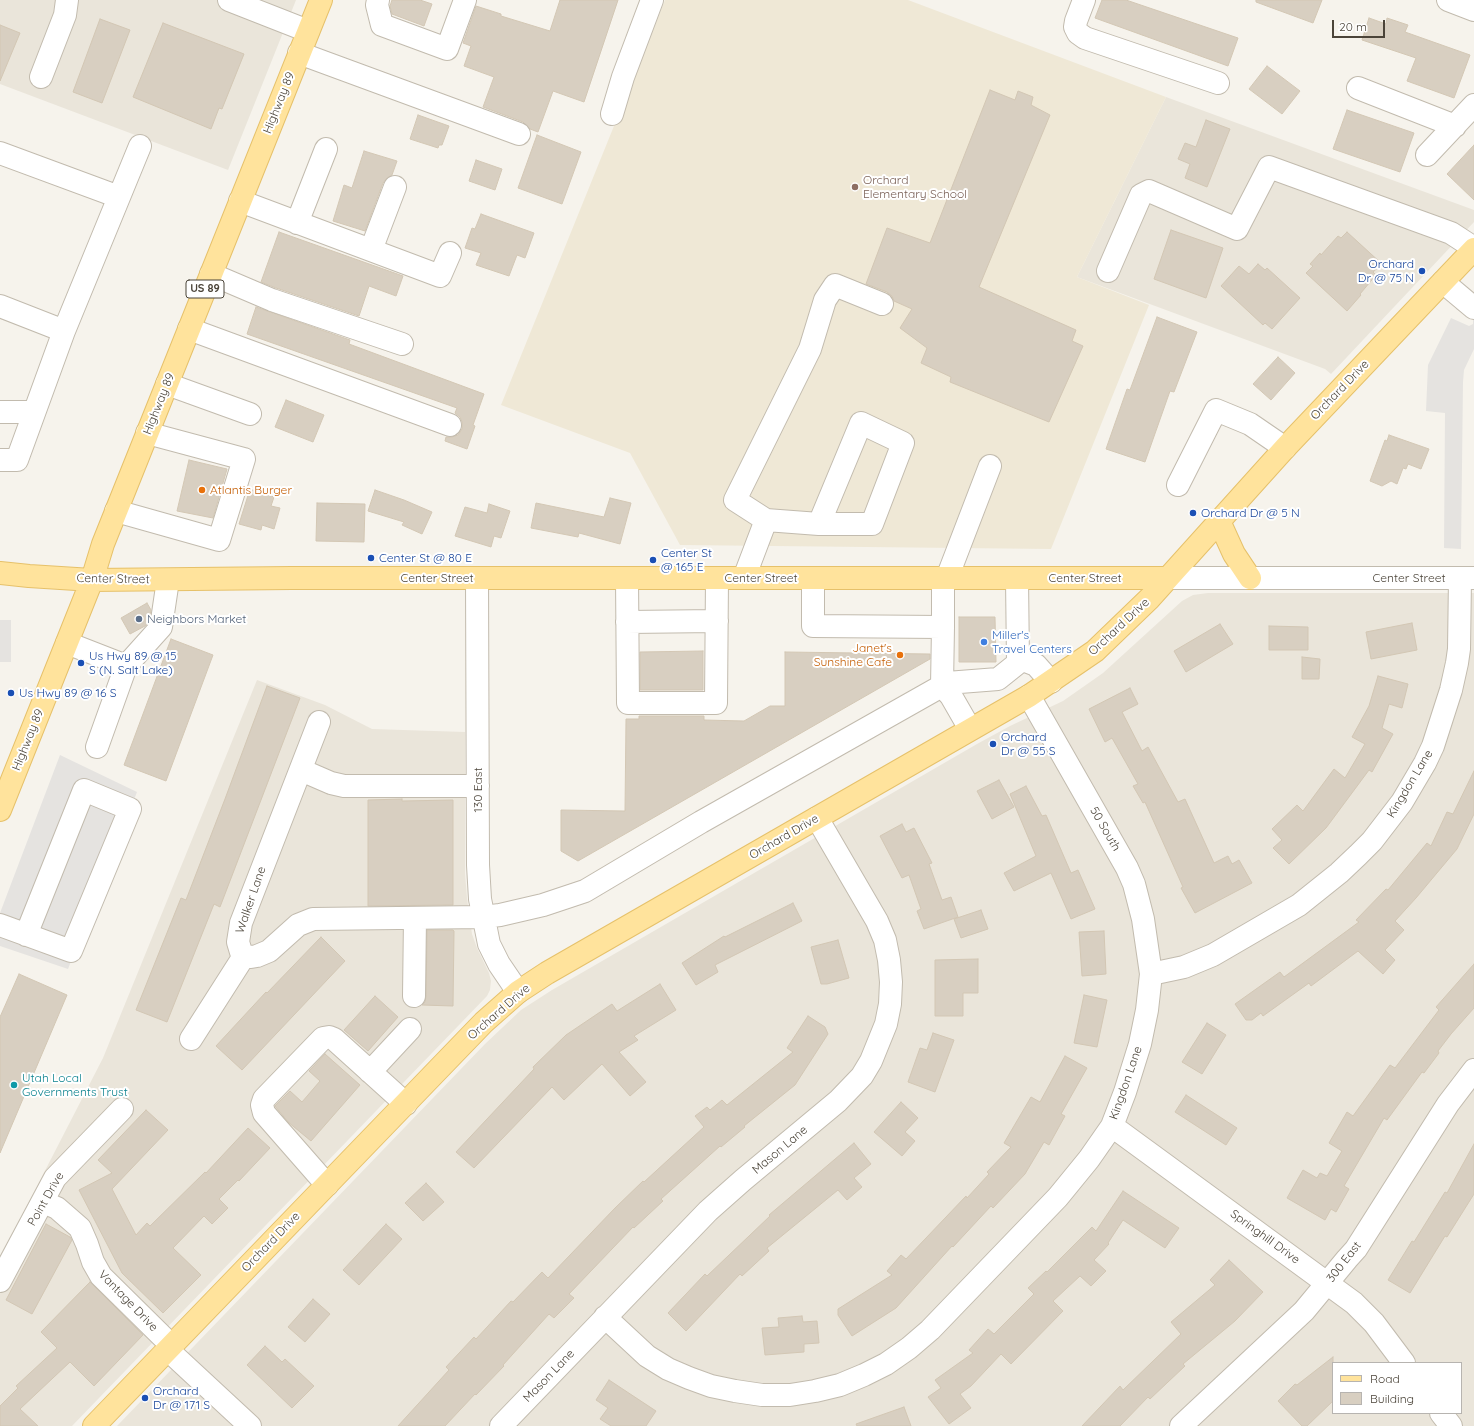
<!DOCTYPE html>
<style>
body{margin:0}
#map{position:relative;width:1474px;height:1426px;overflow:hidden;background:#f6f3ec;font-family:Quicksand,sans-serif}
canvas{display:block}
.legend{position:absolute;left:1332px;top:1362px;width:130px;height:52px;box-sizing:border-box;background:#fff;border:1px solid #b7b4b0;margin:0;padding:5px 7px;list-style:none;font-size:12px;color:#4b4439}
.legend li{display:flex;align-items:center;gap:8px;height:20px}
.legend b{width:20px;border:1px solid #b7b4b0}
.scale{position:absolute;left:1332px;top:20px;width:53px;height:18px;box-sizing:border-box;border:2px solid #4b4439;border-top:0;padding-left:5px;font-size:12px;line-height:14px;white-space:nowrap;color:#4b4439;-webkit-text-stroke:3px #fff;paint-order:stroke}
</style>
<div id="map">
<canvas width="1474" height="1426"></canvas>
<ul class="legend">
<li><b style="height:5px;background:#ffe39c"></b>Road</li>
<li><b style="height:11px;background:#d8cfc1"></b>Building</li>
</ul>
<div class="scale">20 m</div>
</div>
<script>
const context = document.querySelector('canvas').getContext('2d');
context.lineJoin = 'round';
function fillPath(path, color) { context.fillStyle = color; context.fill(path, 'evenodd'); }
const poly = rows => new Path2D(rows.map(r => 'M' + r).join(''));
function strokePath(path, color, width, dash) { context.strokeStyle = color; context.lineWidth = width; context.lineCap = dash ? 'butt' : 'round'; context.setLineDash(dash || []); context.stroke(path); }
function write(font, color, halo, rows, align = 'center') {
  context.font = font + ' Quicksand,sans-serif'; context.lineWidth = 4; context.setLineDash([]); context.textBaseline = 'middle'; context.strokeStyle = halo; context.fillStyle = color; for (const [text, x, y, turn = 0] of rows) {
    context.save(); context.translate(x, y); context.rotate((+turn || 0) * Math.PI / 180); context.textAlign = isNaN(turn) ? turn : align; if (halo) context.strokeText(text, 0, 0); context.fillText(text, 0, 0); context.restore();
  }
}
const residential = poly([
 [0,0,296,0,228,170,0,84],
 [1166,97,1474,210,1474,222,1331,374,1325,369,1077,277],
 [1208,593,1474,593,1474,1426,117,1426,485,1044,521,1010,552,990,977,744,1010,726,1063,701,1103,673,1182,601,1193,595],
 [1333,1363,1461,1363,1461,1413,1333,1413],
 [257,680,325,705,372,729,465,732,465,873,467,898,472,934,477,948,489,973,491,981,490,990,487,996,72,1426,0,1426,0,1258,103,1058]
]);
const education = poly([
 [665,0,908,0,1166,97,1077,277,1149,305,1051,549,680,545,630,453,501,405]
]);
const parking = poly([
 [1472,294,1474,295,1474,349,1464,370,1463,382,1461,549,1444,548,1445,413,1426,411,1428,365,1451,318,1469,326,1473,324,1473,320,1456,309],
 [0,620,11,620,11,662,0,662],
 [60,755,137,792,68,969,0,946,0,913]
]);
const building = poly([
 [392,0,420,0,432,4,424,26,392,14,390,6,392,0],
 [560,0,618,0,584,102,553,91,538,132,530,129,523,122,483,107,494,77,464,66,471,46,463,43,476,6,501,14,501,16,550,31,560,0],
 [1102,0,1126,0,1238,38,1228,66,1095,18,1102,0],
 [1256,0,1322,0,1313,23,1256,2,1256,0],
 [1369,18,1386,24,1387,18,1408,25,1405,32,1470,55,1454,98,1407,81,1416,58,1362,40,1369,18],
 [100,19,130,30,102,103,73,92,100,19],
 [163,23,244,54,222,109,219,108,211,129,133,97,163,23],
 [0,25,20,33,0,81,0,25],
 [1267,66,1300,91,1282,114,1249,89,1267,66],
 [990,90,1015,100,1018,91,1033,97,1031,105,1050,115,979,287,1076,330,1072,341,1083,346,1049,422,950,382,951,377,921,363,927,348,900,328,912,309,894,301,892,296,887,292,866,284,887,228,930,243,990,90],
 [1347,110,1414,133,1400,172,1333,149,1347,110],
 [418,115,449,126,442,145,439,145,438,148,410,139,418,115],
 [1206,120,1230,129,1207,187,1185,178,1190,164,1178,159,1185,143,1196,147,1206,120],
 [537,135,581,152,562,204,518,188,537,135],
 [1474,145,1474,200,1447,174,1474,145],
 [364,151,397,161,392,175,387,178,383,183,365,231,333,221,344,185,352,188,364,151],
 [476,160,502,169,495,190,469,181,476,160],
 [481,214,534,233,525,258,517,255,509,276,476,265,481,253,465,248,472,228,475,229,481,214],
 [1171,230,1223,248,1206,298,1154,279,1171,230],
 [279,232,403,276,396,296,369,286,359,316,276,288,261,282,279,232],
 [1347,232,1382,264,1373,272,1376,275,1360,294,1361,295,1347,311,1306,273,1313,266,1310,264,1320,253,1321,255,1338,236,1341,238,1347,232],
 [1258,264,1265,270,1267,268,1300,298,1272,329,1265,323,1263,325,1221,286,1239,266,1249,274,1258,264],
 [256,307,350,340,349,344,484,394,473,425,475,426,467,449,445,441,446,437,452,437,458,435,462,429,462,422,460,417,455,413,457,408,247,334,256,307],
 [1157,317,1197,332,1174,392,1170,391,1145,462,1106,449,1127,389,1130,390,1157,317],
 [1278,357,1295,373,1271,400,1253,384,1278,357],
 [286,400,324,415,313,442,275,427,286,400],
 [1389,435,1429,449,1421,469,1408,464,1406,469,1403,468,1397,484,1391,481,1382,486,1370,481,1385,440,1387,441,1389,435],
 [189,460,227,469,213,518,177,511,189,460],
 [250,489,274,497,271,506,280,508,274,529,262,525,261,530,239,524,250,489],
 [375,490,404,500,432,512,422,534,402,525,404,522,368,511,375,490],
 [610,498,631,503,620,544,579,533,578,537,531,528,536,503,604,517,610,498],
 [317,503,365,504,364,542,316,541,317,503],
 [489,504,510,511,501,538,494,536,491,547,455,536,465,507,487,513,489,504],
 [147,603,151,610,149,621,145,626,130,634,121,618,147,603],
 [959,617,995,617,996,662,959,662,959,617],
 [1412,623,1417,650,1371,659,1366,632,1412,623],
 [1220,624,1233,644,1186,672,1174,651,1220,624],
 [1269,626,1308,627,1308,650,1269,650,1269,626],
 [171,639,213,655,166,781,124,765,171,639],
 [703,651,703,690,640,690,640,652,703,651],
 [785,652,930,654,930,659,578,861,561,851,561,810,625,811,626,719,639,719,639,716,704,716,704,720,744,721,770,706,785,706,785,652],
 [1302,657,1320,659,1319,679,1302,679,1302,657],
 [1378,676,1408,684,1402,708,1389,704,1382,728,1393,734,1372,772,1369,770,1326,828,1289,864,1273,848,1282,840,1272,829,1297,805,1303,811,1334,769,1345,778,1365,744,1352,737,1369,706,1378,676],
 [267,686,300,698,220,907,214,904,167,1022,136,1010,181,898,186,900,225,799,267,686],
 [1130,688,1138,704,1122,712,1142,751,1148,747,1178,802,1185,799,1214,863,1228,856,1232,864,1239,860,1252,883,1195,913,1181,888,1183,887,1145,802,1143,803,1133,786,1138,784,1112,738,1105,742,1089,709,1130,688],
 [1474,771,1474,814,1457,849,1416,898,1395,921,1404,930,1385,950,1395,960,1383,974,1358,951,1311,986,1309,983,1263,1016,1261,1013,1252,1020,1246,1020,1235,1004,1280,972,1284,977,1359,922,1356,920,1386,889,1388,890,1427,843,1431,846,1447,812,1453,814,1474,771],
 [999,780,1014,807,992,819,977,791,999,780],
 [1026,786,1042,816,1046,815,1071,873,1078,870,1095,909,1071,919,1051,873,1014,891,1004,873,1036,856,1010,794,1026,786],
 [402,799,402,801,453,800,453,905,368,906,368,800,402,799],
 [902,824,906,832,914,828,932,863,929,864,942,900,951,897,958,917,924,929,917,911,921,909,909,875,902,878,880,836,902,824],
 [793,903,802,921,715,965,718,972,696,985,682,963,724,936,725,937,793,903],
 [981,910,988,929,961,938,954,919,981,910],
 [427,930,453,930,454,931,453,1006,422,1005,425,1002,426,996,427,930],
 [1104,931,1106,974,1082,976,1079,932,1104,931],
 [321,937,345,961,242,1070,216,1046,266,992,267,993,321,937],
 [838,940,849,978,827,984,821,984,811,947,838,940],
 [978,959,978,993,963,993,963,1016,935,1016,935,960,978,959],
 [1474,964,1474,1008,1451,1034,1438,1051,1439,1053,1424,1073,1422,1072,1387,1120,1384,1118,1344,1186,1349,1189,1336,1212,1331,1209,1325,1220,1287,1198,1303,1170,1317,1178,1320,1173,1327,1176,1342,1151,1329,1143,1347,1112,1353,1116,1390,1065,1395,1068,1439,1010,1436,1007,1474,964],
 [19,974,67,995,0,1153,0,1017,19,974],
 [660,984,676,1010,634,1036,638,1040,619,1052,646,1082,630,1096,602,1064,564,1100,552,1087,474,1168,456,1152,534,1069,533,1067,566,1035,612,1004,617,1011,660,984],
 [1084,995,1107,1000,1097,1047,1074,1043,1084,995],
 [375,996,398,1017,368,1051,344,1030,375,996],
 [808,1016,825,1027,828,1034,795,1085,744,1126,745,1127,721,1147,720,1146,661,1199,663,1201,634,1228,633,1227,569,1294,574,1298,554,1318,549,1314,503,1365,504,1366,476,1395,475,1394,445,1426,398,1426,449,1370,446,1367,474,1337,476,1339,511,1301,513,1302,542,1272,548,1278,615,1208,643,1181,644,1182,704,1127,695,1116,707,1107,710,1110,722,1100,727,1105,793,1052,787,1048,808,1016],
 [1207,1023,1226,1035,1202,1074,1182,1062,1207,1023],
 [933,1033,954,1040,935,1092,908,1082,920,1048,927,1050,933,1033],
 [325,1054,360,1085,311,1141,288,1122,275,1106,290,1091,302,1102,320,1081,309,1071,325,1054],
 [1065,1056,1087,1068,1061,1114,1065,1116,1049,1145,1044,1142,1025,1174,993,1208,991,1206,953,1247,952,1246,896,1308,852,1336,838,1315,838,1309,892,1275,887,1271,901,1255,906,1259,966,1196,967,1198,989,1174,987,1172,1011,1147,1004,1143,1031,1097,1040,1102,1065,1056],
 [1186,1095,1237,1128,1226,1145,1175,1112,1186,1095],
 [901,1102,918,1118,905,1132,915,1141,902,1156,874,1132,901,1102],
 [146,1110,168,1130,112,1189,136,1235,147,1223,150,1226,205,1172,206,1173,248,1128,270,1148,239,1181,238,1180,219,1199,228,1208,212,1224,204,1216,173,1248,201,1275,163,1313,122,1273,79,1190,112,1173,98,1160,146,1110],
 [854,1143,871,1164,854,1178,862,1187,847,1200,838,1190,767,1248,769,1251,742,1276,740,1274,686,1331,668,1313,705,1274,707,1276,770,1216,769,1215,854,1143],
 [1474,1144,1474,1194,1447,1237,1445,1236,1410,1293,1388,1280,1412,1241,1414,1242,1445,1192,1447,1193,1474,1144],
 [426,1183,444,1202,423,1221,405,1203,426,1183],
 [1123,1191,1179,1228,1165,1248,1123,1220,1108,1243,1109,1244,1094,1260,1106,1271,1091,1286,1080,1276,1053,1301,1063,1311,1011,1364,1001,1354,971,1386,960,1394,971,1408,949,1424,928,1397,941,1388,935,1380,973,1353,969,1350,988,1329,994,1334,1034,1294,1028,1288,1046,1271,1047,1272,1092,1227,1096,1231,1123,1191],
 [46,1224,70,1237,72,1240,32,1314,6,1300,46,1224],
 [386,1224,402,1239,359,1285,343,1270,386,1224],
 [1229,1260,1263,1292,1235,1321,1183,1364,1185,1366,1150,1399,1148,1397,1120,1426,1082,1426,1120,1386,1123,1390,1181,1334,1171,1322,1215,1285,1210,1280,1229,1260],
 [90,1282,143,1335,94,1386,70,1362,20,1409,38,1426,0,1426,0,1406,18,1388,16,1386,57,1348,41,1332,90,1282],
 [313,1299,330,1314,305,1342,288,1327,313,1299],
 [802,1316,803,1322,817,1321,819,1343,804,1344,804,1352,765,1355,762,1328,779,1327,778,1318,802,1316],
 [265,1346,282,1362,285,1359,314,1386,292,1408,247,1365,265,1346],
 [1333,1357,1333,1401,1307,1426,1302,1426,1278,1401,1295,1384,1297,1385,1333,1357],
 [609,1380,656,1411,646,1426,611,1426,600,1419,608,1408,596,1400,609,1380],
 [904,1407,911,1426,857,1426,856,1424,904,1407]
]);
const minor = poly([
 [229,0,308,31],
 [378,0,377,5,382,25,447,49,465,0],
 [1084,0,1076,21,1075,27,1078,33,1085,38,1218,83],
 [1448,0,1474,10],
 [299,53,519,134],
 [41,77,65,15,67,0],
 [1358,88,1455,126],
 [612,114,623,77,652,0],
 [0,153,119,197],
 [1427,155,1474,105],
 [240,201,440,276,450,253],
 [297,223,326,149],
 [371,250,395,187],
 [1108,271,1141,195,1149,191,1237,229,1269,167,1451,233,1474,248],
 [211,274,272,300,402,344],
 [1443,282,1474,308],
 [0,306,64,331,17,460,0,460],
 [189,329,450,425],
 [64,331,140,146],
 [167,384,250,414],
 [0,412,34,412],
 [1178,485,1216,410,1250,424,1285,448],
 [116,511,219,540,244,459,147,433],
 [819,524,861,423,903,443,872,524,819,524,766,520,735,500,810,349,825,300,835,285,882,304],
 [477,578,478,865,480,899,489,944,499,964,518,992],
 [627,578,628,703,716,703,717,578],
 [744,578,766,520],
 [813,578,813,626,943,627,943,578],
 [947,578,990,466],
 [1168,578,1474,578],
 [627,622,717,621],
 [943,627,942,686,951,696,970,729],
 [67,643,126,666,161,627,168,580],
 [1018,658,1036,665,1051,682],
 [1029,696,1127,868,1134,884,1143,919,1151,974],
 [319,722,241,923,238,942,241,952,244,956,251,957,257,956,269,951,298,925,313,919,483,917,500,915,543,905,585,891,701,822,947,683,998,679,1018,663,1017,578],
 [97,747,126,666],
 [301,770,331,783,344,786,478,786],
 [0,925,71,951,130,809,84,790,26,935],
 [414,996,415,918],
 [191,1039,244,956],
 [370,1072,410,1029],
 [1112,1126,1354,1303,1374,1323,1404,1363],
 [327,1185,264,1113,262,1105,264,1099,323,1038,329,1037,334,1039,406,1104],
 [43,1202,57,1208,80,1228,87,1244,93,1262,101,1276,172,1346],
 [0,1281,55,1178,122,1109],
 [605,1317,647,1356,668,1369,689,1378,711,1386,735,1391,762,1395,790,1395,815,1391,840,1385,864,1375,886,1364,909,1348,930,1330,1058,1197,1089,1159,1112,1126,1125,1092,1140,1044,1147,1010,1151,974,1184,967,1213,955,1299,905,1339,873,1358,855,1372,841,1402,802,1425,763,1433,746,1451,690,1457,663,1459,649,1460,578],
 [168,1350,250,1426],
 [1441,1413,1451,1426],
 [501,1426,708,1211,743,1180,838,1101,862,1076,871,1061,886,1024,890,1004,891,982,889,960,885,940,877,921,817,818],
 [1181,1426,1304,1311,1347,1259,1356,1249,1448,1104,1474,1070]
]);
const major = poly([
 [1219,521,1234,554,1250,578],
 [0,573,29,576,92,580,292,578,1168,578],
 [0,810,92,580,103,544,321,0],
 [94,1426,484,1022,518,992,547,973,1029,696,1095,651,1150,598,1285,448,1474,249]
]);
const markers = [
 [855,187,4,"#8d6e63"],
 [1422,271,4,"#1a4fb4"],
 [202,490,4,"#e8710a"],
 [1193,513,4,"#1a4fb4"],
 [371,558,4,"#1a4fb4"],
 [653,560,4,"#1a4fb4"],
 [139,619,4,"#5c6f8a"],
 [984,642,4,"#3f7fe0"],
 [900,655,4,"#e8710a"],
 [81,663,4,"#1a4fb4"],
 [11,693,4,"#1a4fb4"],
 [993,744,4,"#1a4fb4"],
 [14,1085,4,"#0f9aa8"],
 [145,1398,4,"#1a4fb4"]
];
const shields = [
 [205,289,38]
];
const shieldNames = [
 ["US 89",205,289]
];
const streetNames = [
 ["Highway 89",279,103,-68],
 ["Orchard Drive",1340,390,-46],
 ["Highway 89",159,404,-68],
 ["Center Street",437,578],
 ["Center Street",761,578],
 ["Center Street",1085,578],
 ["Center Street",1409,578],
 ["Center Street",113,579,1],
 ["Orchard Drive",1119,627,-43],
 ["Highway 89",28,740,-68],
 ["Kingdon Lane",1410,784,-59],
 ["130 East",478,790,-90],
 ["50 South",1105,829,60],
 ["Orchard Drive",784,837,-30],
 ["Walker Lane",251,900,-71],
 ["Orchard Drive",499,1012,-41],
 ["Kingdon Lane",1126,1083,-71],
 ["Mason Lane",780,1150,-40],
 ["Point Drive",46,1199,-60],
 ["Springhill Drive",1265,1237,36],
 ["Orchard Drive",271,1242,-46],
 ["300 East",1344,1262,-52],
 ["Vantage Drive",128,1301,46],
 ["Mason Lane",549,1376,-46]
];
const educationNames = [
 ["Orchard",863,180],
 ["Elementary School",863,194]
];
const transitNames = [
 ["Orchard",1414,264,"right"],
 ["Dr @ 75 N",1414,278,"right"],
 ["Orchard Dr @ 5 N",1201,513],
 ["Center St",661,553],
 ["@ 165 E",661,567],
 ["Center St @ 80 E",379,558],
 ["Us Hwy 89 @ 15",89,656],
 ["S (N. Salt Lake)",89,670],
 ["Us Hwy 89 @ 16 S",19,693],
 ["Orchard",1001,737],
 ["Dr @ 55 S",1001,751],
 ["Orchard",153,1391],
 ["Dr @ 171 S",153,1405]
];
const foodNames = [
 ["Atlantis Burger",210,490],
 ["Janet's",892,648,"right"],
 ["Sunshine Cafe",892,662,"right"]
];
const serviceNames = [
 ["Neighbors Market",147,619]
];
const shopNames = [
 ["Miller's",992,635],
 ["Travel Centers",992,649]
];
const cultureNames = [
 ["Utah Local",22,1078],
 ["Governments Trust",22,1092]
];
fillPath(residential, '#eae5da');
fillPath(education, '#efe8d6');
fillPath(parking, '#e5e3e0');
fillPath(building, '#d8cfc1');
strokePath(building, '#d3c7b4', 1);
strokePath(minor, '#c2bbae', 24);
strokePath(major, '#e6c16a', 24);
strokePath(minor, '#fff', 22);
strokePath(major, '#ffe39c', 22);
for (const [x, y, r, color] of markers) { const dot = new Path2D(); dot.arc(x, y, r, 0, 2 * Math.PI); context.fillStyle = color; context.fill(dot); strokePath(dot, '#fff', 1.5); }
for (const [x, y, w] of shields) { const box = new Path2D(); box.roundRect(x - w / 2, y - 9, w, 18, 3); context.fillStyle = '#fff'; context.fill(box); strokePath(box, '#4b4439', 1); }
write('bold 11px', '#4b4439', null, shieldNames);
write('12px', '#4b4439', '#fff', streetNames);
write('12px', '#785e54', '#fff', educationNames, 'left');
write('12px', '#164399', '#fff', transitNames, 'left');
write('12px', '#c56008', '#fff', foodNames, 'left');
write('12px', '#4e5e75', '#fff', serviceNames, 'left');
write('12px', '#366cbe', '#fff', shopNames, 'left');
write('12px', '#0d838f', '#fff', cultureNames, 'left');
</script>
